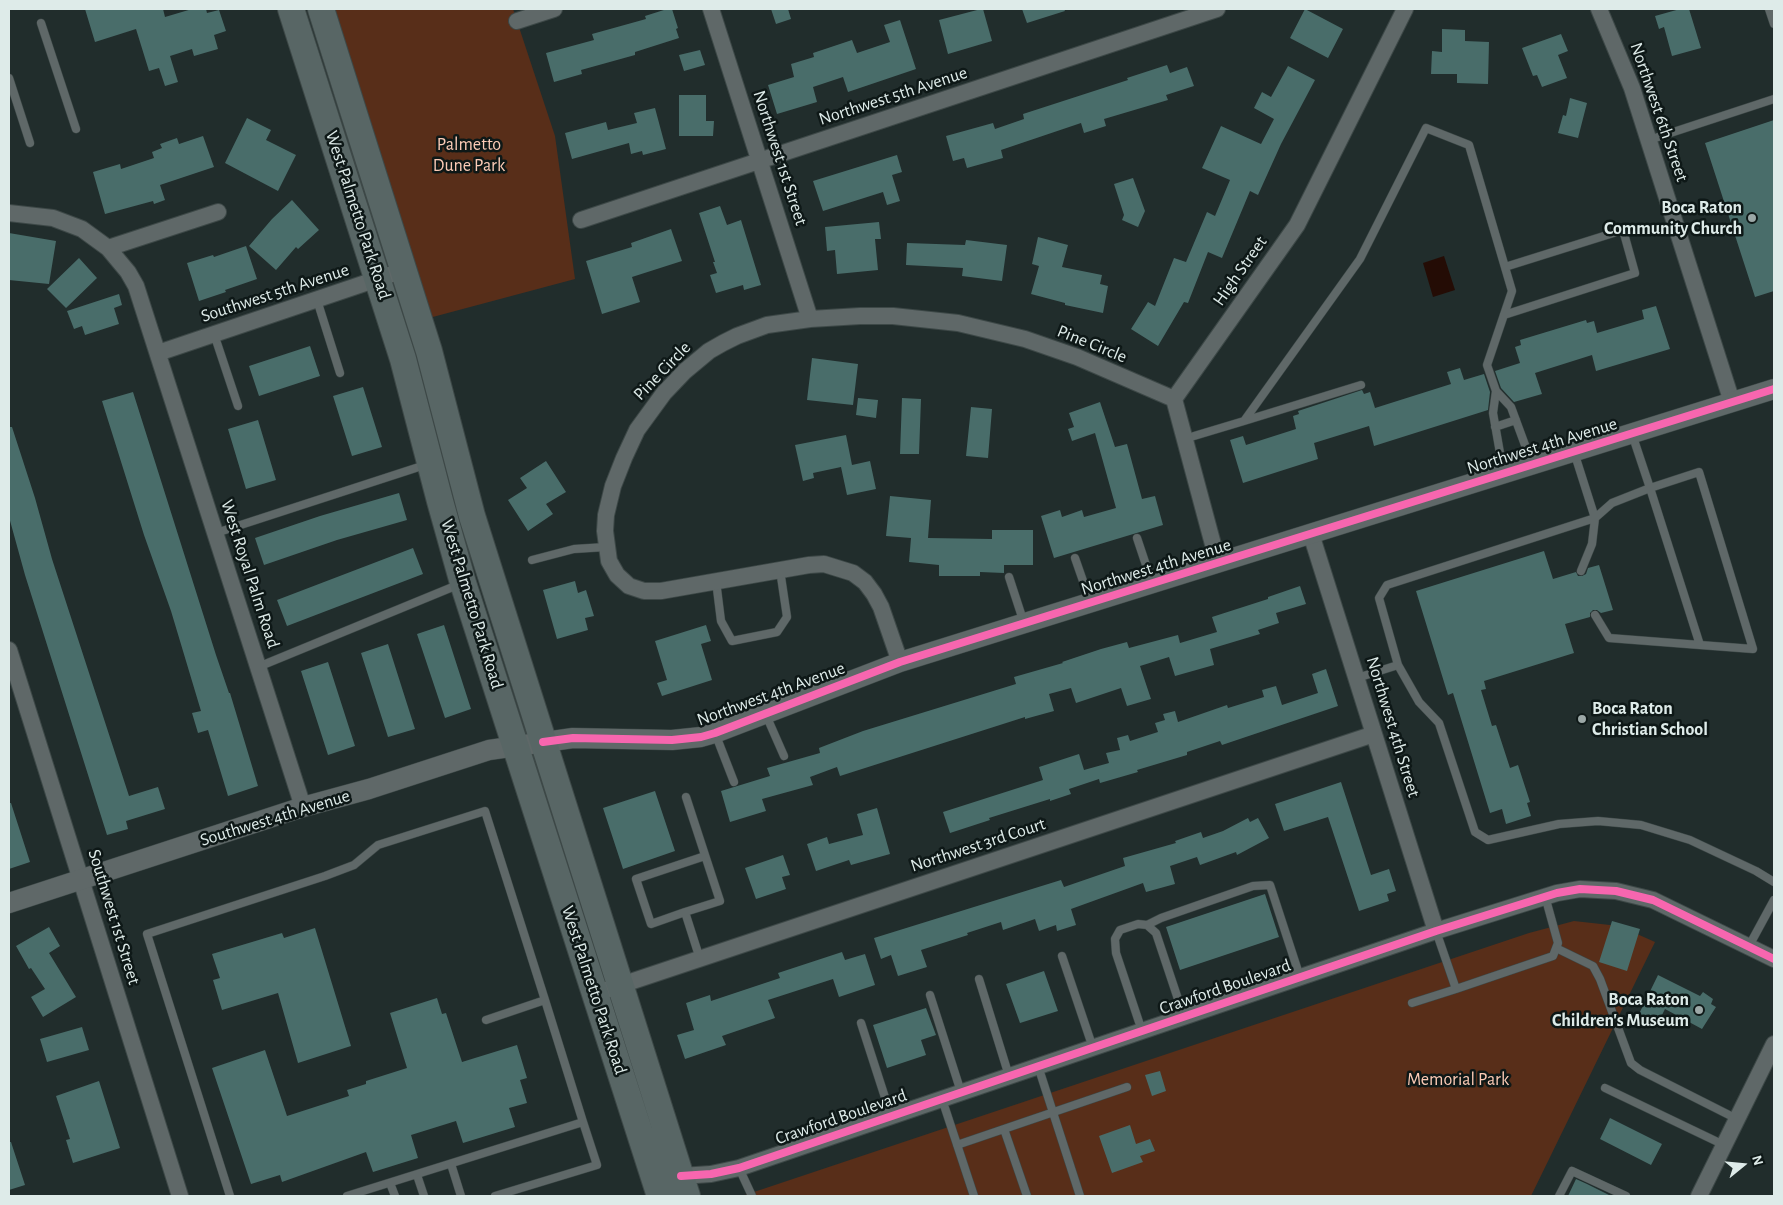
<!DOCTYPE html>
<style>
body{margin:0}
#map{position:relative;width:1783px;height:1205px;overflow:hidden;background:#212d2c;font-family:"Alegreya Sans",sans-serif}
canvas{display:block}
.frame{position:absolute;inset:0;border:10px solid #deebe9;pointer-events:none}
.north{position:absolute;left:1718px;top:1140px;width:50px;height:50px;-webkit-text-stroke:4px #0e1817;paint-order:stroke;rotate:73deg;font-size:14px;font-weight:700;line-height:20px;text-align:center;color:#deebe9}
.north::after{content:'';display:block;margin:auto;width:18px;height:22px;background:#deebe9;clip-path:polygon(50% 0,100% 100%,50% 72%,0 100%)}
</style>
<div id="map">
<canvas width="1783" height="1205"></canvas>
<div class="frame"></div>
<div class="north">N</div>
</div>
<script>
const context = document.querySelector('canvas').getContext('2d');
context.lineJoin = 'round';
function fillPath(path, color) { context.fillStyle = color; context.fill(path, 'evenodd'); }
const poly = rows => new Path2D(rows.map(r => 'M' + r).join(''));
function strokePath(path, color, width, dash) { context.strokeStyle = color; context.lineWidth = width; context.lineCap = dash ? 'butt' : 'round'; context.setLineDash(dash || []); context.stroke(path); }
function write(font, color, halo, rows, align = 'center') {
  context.font = font + ' "Alegreya Sans",sans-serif'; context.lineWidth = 5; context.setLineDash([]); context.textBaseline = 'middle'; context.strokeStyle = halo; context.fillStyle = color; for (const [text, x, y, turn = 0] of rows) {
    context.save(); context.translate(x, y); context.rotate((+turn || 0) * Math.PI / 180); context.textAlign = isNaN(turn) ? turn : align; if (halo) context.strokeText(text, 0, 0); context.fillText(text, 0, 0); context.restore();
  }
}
const green = poly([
 [331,9,513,9,555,136,575,279,429,318],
 [1574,921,1619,926,1655,942,1531,1196,742,1196,1529,933]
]);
const water = poly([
 [1444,256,1455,290,1433,297,1423,263]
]);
const building = poly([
 [85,9,163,9,165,17,192,9,206,9,207,13,219,10,226,31,214,35,218,49,194,56,192,49,170,56,178,82,165,86,159,68,149,71,136,29,95,42],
 [667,9,672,9,678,28,676,29,679,38,635,52,635,55,581,70,582,74,554,82,546,53,594,40,592,34,646,19,645,16],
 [771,9,788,9,791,19,776,24],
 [981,9,983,9,992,41,948,54,939,20],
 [1022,9,1064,9,1065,11,1027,23],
 [1305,9,1343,29,1328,58,1290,38],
 [1680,9,1689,9,1701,48,1672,56,1664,27,1659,29,1655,16],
 [900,20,916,69,848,92,843,77,813,87,817,102,777,114,768,85,794,77,791,64,814,57,813,53,852,40,857,53,890,42,884,25],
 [1442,29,1465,30,1465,41,1489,42,1488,84,1457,83,1457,74,1431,74,1432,51,1442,52],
 [1561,34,1568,51,1558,55,1567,78,1542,87,1537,75,1533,76,1522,48],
 [700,50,705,65,684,71,679,55],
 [1167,65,1170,73,1187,67,1194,86,1166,95,1168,100,1104,119,1106,126,1084,133,1081,123,1001,150,1003,158,967,168,964,158,953,161,946,136,993,123,995,129,1024,119,1023,114,1128,80,1127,78],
 [1288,66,1315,80,1281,144,1258,195,1250,191,1222,258,1208,252,1188,303,1184,302,1158,346,1131,329,1148,302,1155,306,1174,258,1186,262,1207,212,1215,216,1230,180,1202,168,1221,126,1261,144,1274,119,1254,108,1262,92,1271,97],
 [679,95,706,95,706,121,714,121,713,136,679,136],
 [1570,98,1587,103,1578,138,1558,133,1563,115,1566,116],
 [655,108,666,149,643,155,642,151,631,154,629,143,572,159,565,133,606,122,608,130,637,123,634,113],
 [247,118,271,130,266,140,296,155,278,191,225,163],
 [1774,120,1774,291,1755,297,1705,143],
 [203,136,214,167,160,185,165,200,154,204,153,201,105,214,93,172,120,164,121,169,154,158,152,152,162,148,160,144,177,138,179,144],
 [897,155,902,172,892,175,900,201,887,205,883,192,823,211,813,181],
 [1133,178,1145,211,1138,227,1122,220,1124,215,1114,184],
 [292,200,319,230,298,249,296,247,276,270,249,246,272,219],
 [720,206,727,225,741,220,761,285,744,290,743,285,716,293,710,275,717,273,713,262,715,262,699,213],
 [879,222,881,239,875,239,878,270,837,274,835,250,827,251,825,227],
 [671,229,682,261,632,277,640,302,602,314,586,261,632,247,631,243],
 [9,233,56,241,49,284,9,280],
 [1038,237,1068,245,1062,267,1102,275,1100,284,1108,286,1103,313,1065,305,1065,303,1031,294,1039,266,1032,264],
 [966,240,1007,245,1002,281,962,276,963,268,906,265,907,243,965,245],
 [246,246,257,279,225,290,226,292,199,301,187,263,213,255,214,257],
 [79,258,97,278,66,308,47,289],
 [119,294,122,305,114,308,119,324,85,335,82,326,74,329,67,311],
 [1656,306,1670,349,1596,371,1592,355,1535,373,1542,394,1514,402,1501,388,1495,371,1520,363,1515,347,1521,345,1520,340,1586,320,1587,323,1594,321,1597,333,1644,319,1642,310],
 [310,346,320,376,259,396,249,366],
 [812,358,858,364,853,405,807,400],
 [1460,368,1464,380,1484,374,1490,392,1488,410,1374,446,1369,426,1314,443,1318,459,1243,483,1230,440,1243,436,1246,445,1296,429,1293,416,1299,414,1298,411,1362,390,1364,394,1370,392,1375,408,1451,384,1447,372],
 [363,387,382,447,352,456,333,396],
 [133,392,216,655,229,693,230,693,258,786,228,796,208,730,198,733,192,713,201,711,171,611,144,535,102,401],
 [858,398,878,400,876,418,856,415],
 [902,398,921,399,919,454,900,454],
 [1100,402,1115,447,1127,444,1142,499,1155,496,1163,525,1054,558,1041,516,1060,510,1062,517,1082,510,1084,517,1116,508,1095,433,1072,441,1068,429,1074,427,1069,413],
 [971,407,992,409,988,458,966,456],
 [258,420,276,480,246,489,228,429],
 [9,427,12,427,35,498,52,559,129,796,158,787,165,809,126,821,128,829,107,835,25,575,9,517],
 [846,435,852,465,870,461,876,489,847,495,841,467,813,473,814,478,803,481,795,445],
 [546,461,566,492,546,504,553,514,528,531,508,500,527,488,520,478],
 [399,493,407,520,337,540,264,565,255,538,320,516],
 [890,496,931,500,928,538,992,539,992,530,1033,530,1033,565,1004,565,1004,573,980,572,980,576,939,576,939,565,909,562,911,538,886,536],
 [413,548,423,574,287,626,277,600],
 [1544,551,1553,579,1576,572,1578,576,1582,576,1586,574,1588,568,1599,565,1613,610,1601,613,1597,610,1593,610,1590,613,1590,617,1565,624,1574,653,1484,681,1486,689,1481,690,1492,726,1496,725,1510,768,1518,765,1530,802,1527,803,1531,816,1506,824,1502,809,1490,813,1453,693,1448,695,1416,591],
 [575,581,578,593,586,590,594,616,585,618,588,630,557,639,543,590],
 [1300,586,1306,604,1276,613,1279,623,1258,630,1260,634,1210,649,1214,665,1175,676,1169,657,1140,666,1151,699,1127,706,1121,688,1076,703,1071,688,1049,694,1054,711,1025,719,1025,717,840,776,837,767,810,777,813,785,762,799,766,811,730,822,721,791,770,776,767,768,820,753,819,748,863,731,1016,684,1014,677,1063,663,1062,662,1101,649,1127,642,1129,648,1178,635,1180,643,1217,632,1212,617,1268,599,1268,597],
 [444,625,471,709,445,718,417,634],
 [706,625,711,641,701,644,712,680,662,696,657,683,667,680,655,641],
 [388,644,415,729,388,737,361,653],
 [328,662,355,746,328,755,301,671],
 [1326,669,1338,706,1222,745,1220,741,1187,752,1187,755,1137,770,1138,772,1100,783,1099,779,1069,789,1071,794,1050,801,1050,799,989,818,990,820,950,833,943,812,1043,780,1039,767,1079,754,1084,770,1109,763,1106,753,1120,750,1117,738,1128,735,1130,741,1158,732,1155,723,1165,720,1163,714,1175,711,1178,722,1227,705,1228,708,1264,697,1262,690,1276,686,1282,705,1318,693,1312,674],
 [1341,782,1371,875,1389,869,1396,891,1387,894,1389,901,1359,911,1328,817,1284,831,1275,804],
 [655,791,675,851,623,869,603,808],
 [9,803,11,803,30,862,9,869],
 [877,808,890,854,851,865,849,860,816,871,807,844,827,837,829,844,863,835,857,814],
 [1248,818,1250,822,1258,818,1269,838,1237,855,1236,852,1200,865,1197,857,1170,866,1175,884,1146,892,1143,883,1071,909,1076,925,1057,931,1056,925,1039,931,1035,919,1003,930,1001,922,967,933,968,935,921,950,927,967,898,976,891,955,881,959,874,938,1061,880,1064,887,1125,866,1123,858,1176,843,1175,841,1201,832,1203,838,1223,831],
 [783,855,790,875,782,877,786,889,756,899,745,868],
 [1265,894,1279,937,1180,970,1166,927],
 [1612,921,1640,929,1627,971,1599,962],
 [49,927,60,946,49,953,76,997,43,1017,31,997,45,989,31,968,29,969,16,946],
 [315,928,351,1046,298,1063,278,993,222,1010,213,980,220,978,212,954,282,933,284,938],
 [842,952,845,960,865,954,875,985,839,997,833,979,768,1000,775,1018,722,1036,726,1045,685,1059,677,1035,694,1030,686,1003,710,995,711,1001,780,978,778,973],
 [1044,971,1058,1011,1020,1023,1006,984],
 [1658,975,1700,996,1703,992,1713,999,1711,1004,1716,1007,1702,1029,1665,1009,1656,1027,1637,1018],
 [437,998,442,1014,446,1013,462,1062,517,1045,527,1078,520,1080,527,1103,509,1108,515,1127,463,1143,456,1121,411,1135,418,1158,373,1172,366,1152,282,1182,280,1175,251,1184,212,1068,265,1050,287,1116,349,1096,347,1090,366,1084,366,1081,407,1068,390,1013],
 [926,1008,936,1035,921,1040,926,1055,887,1068,873,1025],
 [82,1027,89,1050,47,1062,40,1039],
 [1160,1071,1166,1091,1152,1096,1145,1075],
 [99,1081,120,1148,73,1163,66,1140,70,1139,56,1096],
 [1610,1118,1662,1144,1651,1165,1600,1139],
 [1130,1125,1136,1144,1150,1139,1155,1151,1140,1156,1143,1162,1112,1173,1099,1136],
 [9,1142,11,1142,25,1185,9,1190],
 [1576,1179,1587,1184,1611,1196,1568,1196]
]);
const service = poly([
 [1769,9,1774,24],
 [41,23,76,129],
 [9,78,30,143],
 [1649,140,1774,99],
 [317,300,340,373],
 [1504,315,1635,273,1623,230,1505,267],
 [214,334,238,406],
 [1496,391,1493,413,1500,453,1506,472],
 [1244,421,1361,385],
 [1495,427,1516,420],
 [1184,439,1244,421,1360,259,1426,128,1469,145,1512,291,1487,365,1496,391,1511,407,1532,464],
 [216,533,425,465],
 [1137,538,1152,583],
 [1075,558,1090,601],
 [532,560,574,549,606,547],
 [1581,571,1592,544,1595,518,1612,503,1650,488,1632,434],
 [1009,577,1024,623],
 [716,581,721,621,732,641,777,632,787,617,780,570],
 [1595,615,1609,638,1700,645,1753,649,1699,472,1650,488,1700,645],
 [1398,665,1419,702,1439,723,1475,832,1488,840,1559,824,1598,821,1641,825,1690,840,1756,871,1774,882],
 [258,667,460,584],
 [1357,678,1398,665,1379,598,1387,585,1595,518,1574,452],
 [766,715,784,756],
 [715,733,734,782],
 [686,797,720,901,685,912,700,959],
 [685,912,651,924,636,879,705,856],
 [1147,925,1161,918,1253,886,1270,885,1300,977],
 [1749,946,1774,900],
 [1556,948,1593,966,1600,979,1631,1063,1640,1070,1737,1119],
 [1062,956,1093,1048],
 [979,979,1009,1076],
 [1456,989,1553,956,1558,943,1545,896],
 [930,995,961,1092],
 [1412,1003,1456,989,1436,931],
 [486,1020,545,1000,583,1122],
 [861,1023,891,1116],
 [1142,1031,1116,953,1115,939,1120,930,1138,924,1147,925,1156,933,1184,1017],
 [1038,1066,1080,1196],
 [1605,1088,1724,1145],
 [942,1099,974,1196],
 [1004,1129,1027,1196],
 [957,1145,1127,1087],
 [451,1164,461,1196],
 [739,1168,752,1196],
 [417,1175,424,1196],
 [390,1183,395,1196],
 [230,1196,147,934,325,876,354,865,378,845,485,811,545,1000],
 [347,1196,583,1122,597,1165,495,1196],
 [1559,1196,1572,1171,1626,1196]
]);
const minor = poly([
 [711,9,810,319],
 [1599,9,1632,88,1732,402],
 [517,21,554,9],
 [9,213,53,218,82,229,108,248,128,272,136,286,303,807],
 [581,220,1217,9],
 [108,248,218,212],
 [158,353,404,270],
 [1311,534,1436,931],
 [1218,563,1174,399,1297,225,1405,9],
 [9,650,180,1196],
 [900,662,881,607,874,594,865,582,853,573,824,564,809,565,661,591,644,591,629,586,617,575,609,561,605,531,606,515,613,486,624,458,637,430,664,393,685,371,709,351,723,343,737,336,767,325,810,319,860,316,893,316,958,323,1025,339,1077,357,1174,399],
 [594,994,1374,734],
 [681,1176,711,1174,739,1168,1436,931,1557,893,1580,889,1616,891,1653,900,1774,959],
 [1699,1196,1774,1044]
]);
const tertiary = poly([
 [9,903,303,807,369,789,489,750,573,738,672,740,701,737,715,733,900,662,1774,389]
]);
const primary = poly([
 [291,9,403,359,440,501,463,583,660,1196],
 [321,9,429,351,472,516,687,1196]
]);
const cycleway = poly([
 [543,742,573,738,672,740,701,737,715,733,900,662,1774,389],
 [681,1176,711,1174,739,1168,1436,931,1557,893,1580,889,1616,891,1653,900,1774,959]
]);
const markers = [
 [1752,218,5,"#9ca8a7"],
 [1582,719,5,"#9ca8a7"],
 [1699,1010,5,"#9ca8a7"]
];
const streetNames = [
 ["Northwest 5th Avenue",893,96,-18],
 ["Northwest 6th Street",1659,112,71],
 ["Northwest 1st Street",780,158,72],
 ["West Palmetto Park Road",358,215,72],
 ["High Street",1240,271,-55],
 ["Southwest 5th Avenue",275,293,-18],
 ["Pine Circle",1092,344,22],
 ["Pine Circle",662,371,-46],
 ["Northwest 4th Avenue",1542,446,-17],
 ["Northwest 4th Avenue",1156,567,-17],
 ["West Royal Palm Road",250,574,72],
 ["West Palmetto Park Road",472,604,73],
 ["Northwest 4th Avenue",771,694,-20],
 ["Northwest 4th Street",1393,727,73],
 ["Southwest 4th Avenue",275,818,-17],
 ["Northwest 3rd Court",978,845,-18],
 ["Southwest 1st Street",114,917,73],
 ["Crawford Boulevard",1225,987,-19],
 ["West Palmetto Park Road",594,990,72],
 ["Crawford Boulevard",841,1117,-19]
];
const parkNames = [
 ["Palmetto",469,145],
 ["Dune Park",469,166],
 ["Memorial Park",1458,1080]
];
const poiNames = [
 ["Boca Raton",1742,208],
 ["Community Church",1742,229],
 ["Boca Raton",1592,709,"left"],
 ["Christian School",1592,730,"left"],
 ["Boca Raton",1689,1000],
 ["Children's Museum",1689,1021]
];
fillPath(green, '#582e19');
fillPath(water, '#240c05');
fillPath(building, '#496d6a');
strokePath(service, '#3d4847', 9);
strokePath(minor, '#3d4847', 18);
strokePath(tertiary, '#3d4847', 21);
strokePath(primary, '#3d4847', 28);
strokePath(service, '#5f6868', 8);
strokePath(minor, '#5f6868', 16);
strokePath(tertiary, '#5f6868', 20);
strokePath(primary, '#586665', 26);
strokePath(cycleway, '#f766af', 8);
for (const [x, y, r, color] of markers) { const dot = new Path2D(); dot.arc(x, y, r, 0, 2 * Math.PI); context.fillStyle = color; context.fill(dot); strokePath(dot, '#0e1817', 2); }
write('18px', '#deebe9', '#0e1817', streetNames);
write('18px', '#fccbb6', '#0e1817', parkNames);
write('bold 18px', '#deebe9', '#0e1817', poiNames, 'right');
</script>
